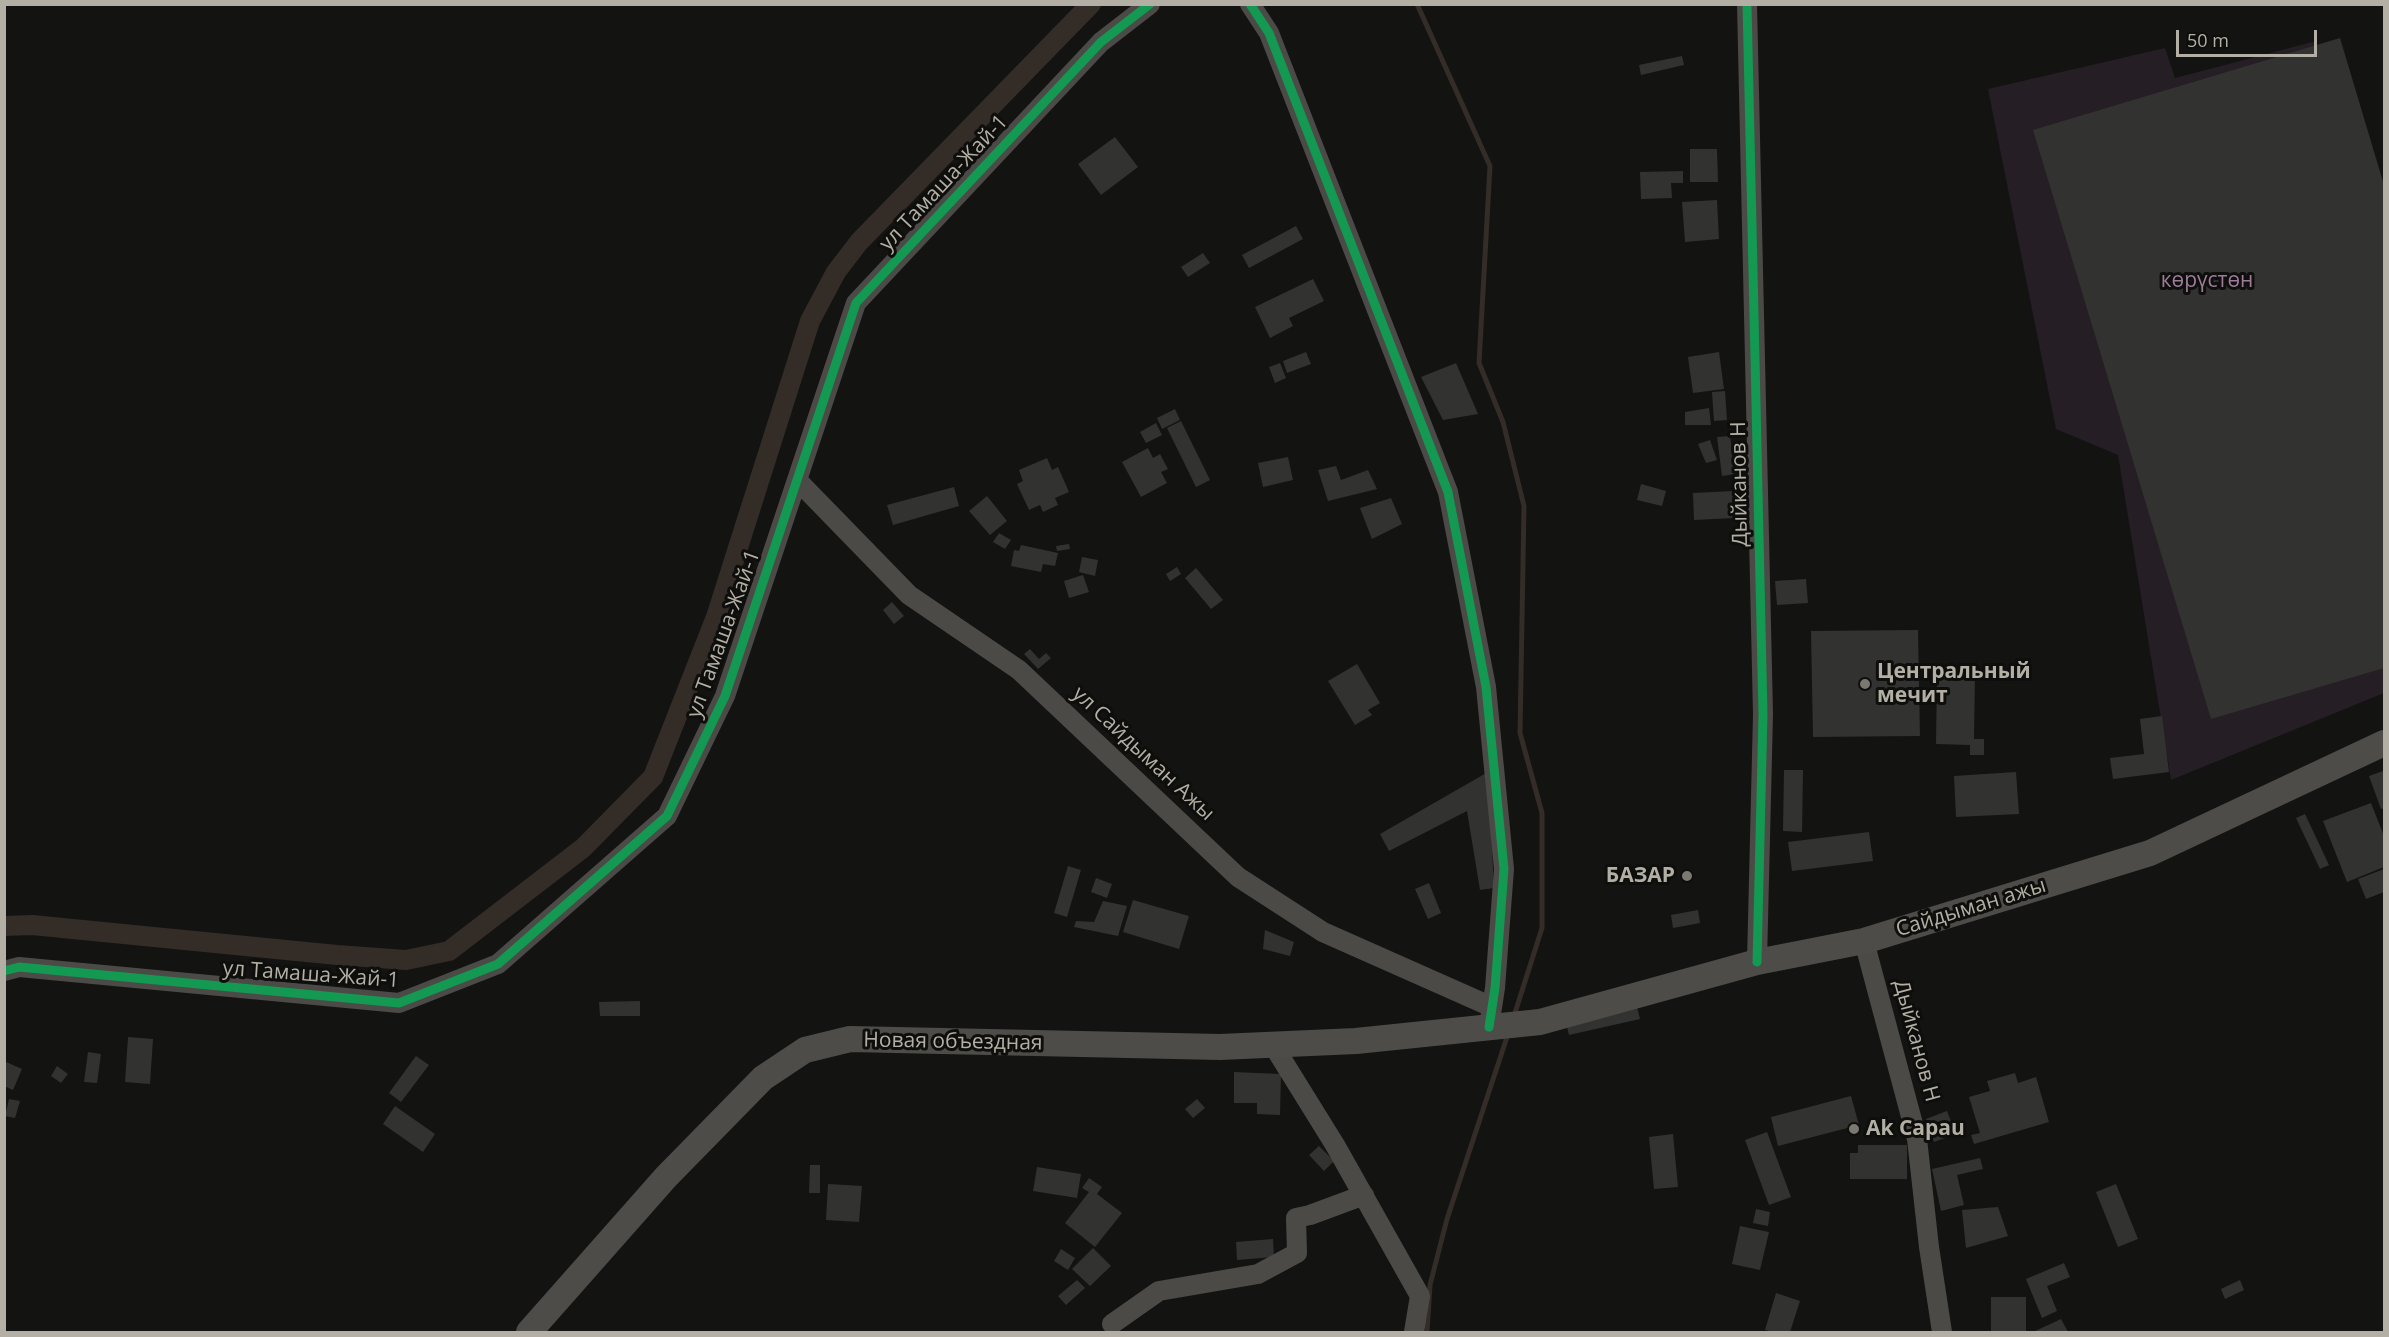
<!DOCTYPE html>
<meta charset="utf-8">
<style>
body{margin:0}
#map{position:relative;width:2389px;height:1337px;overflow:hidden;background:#131312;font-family:"Open Sans",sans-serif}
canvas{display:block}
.frame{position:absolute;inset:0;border:6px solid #b3afa4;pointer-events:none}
.scale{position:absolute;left:2176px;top:30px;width:141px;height:27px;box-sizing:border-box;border:3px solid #b3afa4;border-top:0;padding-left:8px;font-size:18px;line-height:21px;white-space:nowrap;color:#b3afa4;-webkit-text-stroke:4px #0e0e0d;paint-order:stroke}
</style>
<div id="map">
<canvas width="2389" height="1337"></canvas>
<div class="frame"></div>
<div class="scale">50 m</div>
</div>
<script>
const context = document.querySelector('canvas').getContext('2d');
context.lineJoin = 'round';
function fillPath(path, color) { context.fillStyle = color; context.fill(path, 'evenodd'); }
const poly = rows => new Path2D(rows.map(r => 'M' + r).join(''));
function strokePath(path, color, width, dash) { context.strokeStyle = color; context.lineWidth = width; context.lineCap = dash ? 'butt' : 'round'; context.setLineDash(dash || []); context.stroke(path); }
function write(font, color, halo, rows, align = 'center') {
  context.font = font + ' "Open Sans",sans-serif'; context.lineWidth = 6; context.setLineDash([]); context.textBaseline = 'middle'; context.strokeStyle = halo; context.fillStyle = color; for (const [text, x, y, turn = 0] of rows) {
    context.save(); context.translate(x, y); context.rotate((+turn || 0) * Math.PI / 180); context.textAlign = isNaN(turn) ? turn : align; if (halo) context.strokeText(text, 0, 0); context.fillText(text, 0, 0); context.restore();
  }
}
const green = poly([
 [2316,41,2376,227,2384,224,2384,693,2171,780,2118,455,2056,429,1988,89,2165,48,2175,78]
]);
const stream = poly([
 [1417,4,1490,166,1479,363,1503,422,1524,506,1520,733,1542,813,1542,928,1514,1016],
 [1427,1332,1430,1285,1447,1219,1508,1034]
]);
const canal = poly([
 [4,926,32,925,337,955,406,960,449,951,583,848,653,777,716,617,810,321,836,272,859,242,1091,4]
]);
const building = poly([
 [2340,38,2384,185,2384,668,2211,719,2033,130],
 [1682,56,1684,65,1641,75,1639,65],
 [1115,137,1138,167,1101,195,1078,164],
 [1690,149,1717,149,1718,182,1690,182],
 [1683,171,1683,183,1671,183,1672,198,1641,199,1640,172],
 [1717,200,1719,239,1685,242,1682,202],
 [1296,226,1303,239,1249,268,1242,255],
 [1203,253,1210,263,1188,277,1181,267],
 [1313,279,1324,301,1289,318,1293,326,1270,338,1255,307],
 [1306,352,1311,364,1287,373,1283,361],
 [1719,352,1724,389,1693,393,1688,357],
 [1280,363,1286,378,1275,383,1269,367],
 [1456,363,1478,414,1443,420,1421,377],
 [1725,391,1727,420,1714,421,1712,392],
 [1709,408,1711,425,1685,425,1685,412],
 [1175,409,1180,420,1162,429,1157,418],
 [1181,421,1210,480,1196,487,1167,428],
 [1156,423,1162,435,1146,443,1140,432],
 [1730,436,1735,474,1722,476,1717,437],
 [1710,440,1717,460,1706,463,1698,444],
 [1148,448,1153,458,1160,454,1168,469,1161,472,1167,483,1141,497,1122,462],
 [1288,457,1293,480,1263,487,1258,463],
 [1047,458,1052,470,1058,467,1069,492,1055,498,1058,505,1043,512,1040,505,1029,510,1017,484,1023,481,1019,470],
 [1336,466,1341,480,1368,470,1377,489,1328,501,1318,470],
 [1641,484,1666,491,1662,506,1637,500],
 [954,487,959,506,893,525,887,505],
 [1733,491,1734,518,1694,520,1693,493],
 [987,496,1007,521,990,535,969,511],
 [1391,498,1402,524,1372,539,1360,508],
 [999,533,1011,540,1005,549,993,542],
 [1069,544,1070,549,1057,551,1056,546],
 [1021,545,1058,553,1055,566,1043,564,1041,572,1011,566,1014,550,1019,551],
 [1082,557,1098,560,1095,576,1079,572],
 [1177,567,1181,574,1170,581,1166,574],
 [1196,568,1223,600,1211,609,1185,578],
 [1083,575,1089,592,1069,598,1064,581],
 [1806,579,1808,603,1777,605,1775,581],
 [892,602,904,616,894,624,883,610],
 [1918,630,1920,736,1813,737,1811,631],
 [1030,649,1039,659,1046,653,1051,658,1038,669,1024,654],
 [1357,664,1380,703,1368,710,1372,715,1355,725,1328,681],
 [1937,673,1975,674,1974,739,1984,739,1984,755,1970,755,1970,745,1936,744],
 [2162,716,2169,772,2113,779,2110,758,2144,754,2140,719],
 [1784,770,1803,770,1802,832,1783,831],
 [2383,771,2384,808,2381,809,2369,776],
 [1488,772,1494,888,1480,890,1467,811,1389,851,1380,834],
 [2016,772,2019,814,1956,817,1954,776],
 [2371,803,2384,836,2384,867,2347,882,2323,821],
 [2305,814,2329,865,2320,869,2296,818],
 [1869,832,1873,861,1792,871,1788,842],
 [1068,866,1081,870,1067,917,1054,913],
 [2384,869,2384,892,2366,899,2358,879],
 [1096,878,1112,884,1107,898,1091,892],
 [1429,883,1441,913,1428,919,1415,889],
 [1133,900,1189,916,1179,949,1123,932],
 [1103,901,1127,906,1118,936,1074,927,1076,921,1094,922],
 [1698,910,1700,923,1673,928,1671,915],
 [1265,930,1294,942,1290,956,1263,949],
 [640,1001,640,1016,600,1016,599,1002],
 [1637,1007,1640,1019,1569,1035,1566,1023],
 [128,1037,153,1039,150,1084,125,1082],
 [88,1052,101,1054,97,1083,84,1082],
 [416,1056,429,1065,401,1102,389,1093],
 [4,1061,22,1069,13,1090,4,1086],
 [57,1066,68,1074,61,1083,51,1076],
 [1234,1072,1281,1074,1280,1115,1257,1114,1257,1103,1234,1103],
 [2015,1073,2018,1083,2036,1077,2049,1122,1974,1144,1971,1135,1980,1133,1969,1097,1990,1091,1987,1081],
 [1851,1096,1859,1125,1778,1146,1771,1117],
 [9,1099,20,1101,15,1118,5,1116],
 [1197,1099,1205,1108,1193,1118,1185,1109],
 [395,1106,435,1134,423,1152,383,1124],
 [1947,1111,1956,1134,1934,1142,1926,1119],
 [1767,1132,1791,1197,1769,1205,1745,1140],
 [1673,1134,1678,1187,1654,1189,1649,1137],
 [1858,1145,1907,1145,1907,1179,1850,1179,1850,1153,1858,1153],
 [1319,1146,1334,1161,1324,1171,1309,1155],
 [1980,1158,1983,1169,1957,1175,1964,1205,1941,1211,1932,1169],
 [810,1165,820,1165,820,1193,809,1193],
 [1037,1167,1081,1174,1077,1198,1033,1191],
 [1089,1178,1102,1187,1097,1194,1122,1213,1095,1247,1065,1223,1089,1192,1082,1188],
 [828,1184,862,1186,859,1222,826,1220],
 [2116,1184,2138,1239,2118,1247,2096,1192],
 [1998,1207,2008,1236,1966,1248,1962,1210],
 [1756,1209,1770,1212,1768,1226,1753,1223],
 [1740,1226,1769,1232,1760,1270,1732,1264],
 [1273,1239,1274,1257,1237,1260,1236,1242],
 [1093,1248,1111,1266,1090,1286,1072,1269],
 [1061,1249,1075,1258,1068,1270,1054,1261],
 [2064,1263,2070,1277,2047,1286,2057,1311,2042,1318,2026,1279],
 [1077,1280,1085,1288,1066,1305,1058,1296],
 [2240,1280,2244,1290,2225,1299,2221,1289],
 [1776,1293,1800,1301,1790,1332,1774,1332,1765,1330],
 [1991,1297,2026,1297,2026,1332,1991,1332],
 [2061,1319,2068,1332,2033,1332]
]);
const minor = poly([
 [1250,4,1269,33,1448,492,1486,687,1504,869,1495,988,1489,1027],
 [1747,4,1763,714,1757,962],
 [798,481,909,595,1019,670,1238,877,1323,932,1492,1007],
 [1864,941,1917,1139,1929,1247,1942,1332],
 [4,971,19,967,399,1003,498,964,667,816,725,696,856,303,1101,42,1150,4],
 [1273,1045,1335,1145,1420,1296,1414,1332],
 [1112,1324,1159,1291,1258,1274,1297,1253,1296,1218,1310,1215,1364,1195]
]);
const major = poly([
 [529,1332,666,1177,763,1078,805,1050,850,1039,1220,1047,1356,1041,1540,1022,1757,962,1864,941,2150,853,2384,743]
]);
const cycleway = poly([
 [1250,4,1269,33,1448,492,1486,687,1504,869,1495,988,1489,1027],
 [1747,4,1763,714,1757,962],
 [4,971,19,967,399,1003,498,964,667,816,725,696,856,303,1101,42,1150,4]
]);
const markers = [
 [1865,684,6,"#7b7871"],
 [1687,876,6,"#7b7871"],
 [1854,1129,6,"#7b7871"]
];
const streetNames = [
 ["ул Тамаша-Жай-1",944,183,-47],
 ["Дыйканов Н",1740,484,-91],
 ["ул Тамаша-Жай-1",724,634,-70],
 ["ул Сайдыман Ажы",1143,754,43],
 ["Сайдыман ажы",1971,908,-17],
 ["ул Тамаша-Жай-1",311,975,4],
 ["Дыйканов Н",1916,1041,75],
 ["Новая объездная",953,1042,1]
];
const parkNames = [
 ["көрүстөн",2207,281]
];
const poiNames = [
 ["Центральный",1877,672],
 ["мечит",1877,696],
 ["БАЗАР",1675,876,"right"],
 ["Ak Capau",1866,1129]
];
fillPath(green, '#251e24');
strokePath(stream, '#332c27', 5);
strokePath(canal, '#332c27', 20);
fillPath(building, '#323230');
strokePath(minor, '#4b4a47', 20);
strokePath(major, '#4d4c49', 26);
strokePath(cycleway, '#139951', 9);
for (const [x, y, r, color] of markers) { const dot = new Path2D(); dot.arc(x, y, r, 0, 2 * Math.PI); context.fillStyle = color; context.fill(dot); strokePath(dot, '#0e0e0d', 2); }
write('21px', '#b3afa4', '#0e0e0d', streetNames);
write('21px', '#9d7c99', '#0e0e0d', parkNames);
write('bold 21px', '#b3afa4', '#0e0e0d', poiNames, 'left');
</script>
